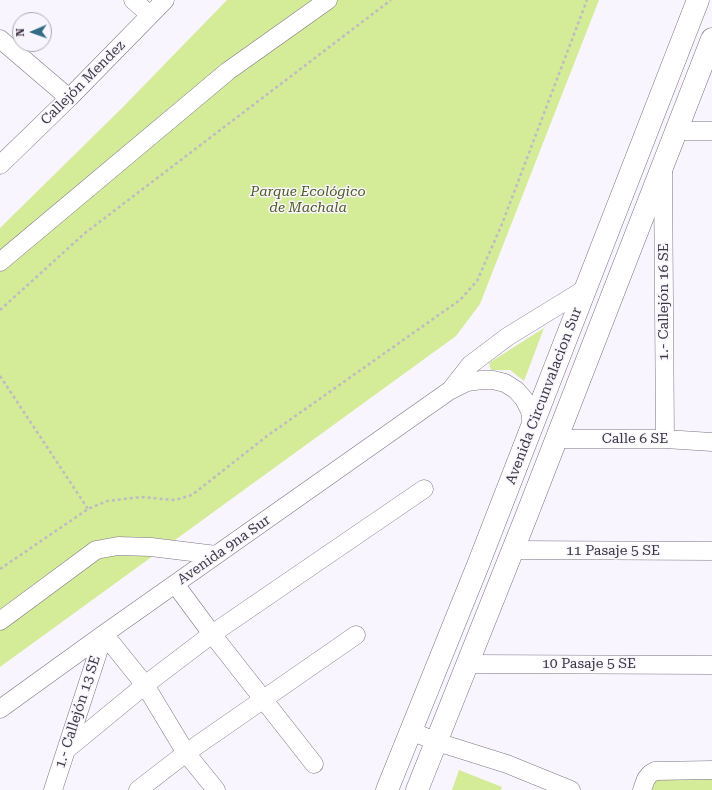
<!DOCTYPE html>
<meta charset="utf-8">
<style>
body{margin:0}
#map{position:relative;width:712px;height:790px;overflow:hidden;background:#f9f5fe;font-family:"Roboto Serif",serif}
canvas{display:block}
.north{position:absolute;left:12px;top:12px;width:40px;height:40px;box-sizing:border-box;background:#f9f5fe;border:1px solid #ada9b2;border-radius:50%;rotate:268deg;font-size:11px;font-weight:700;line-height:16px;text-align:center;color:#3c3840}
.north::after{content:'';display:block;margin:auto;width:14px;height:18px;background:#346c86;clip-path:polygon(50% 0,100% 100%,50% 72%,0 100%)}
</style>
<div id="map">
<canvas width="712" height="790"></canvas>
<div class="north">N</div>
</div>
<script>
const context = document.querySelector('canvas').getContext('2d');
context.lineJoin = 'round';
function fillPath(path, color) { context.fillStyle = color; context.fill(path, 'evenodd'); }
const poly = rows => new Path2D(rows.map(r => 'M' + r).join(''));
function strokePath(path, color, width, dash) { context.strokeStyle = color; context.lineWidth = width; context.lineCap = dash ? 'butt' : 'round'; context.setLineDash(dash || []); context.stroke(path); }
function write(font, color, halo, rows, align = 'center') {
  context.font = font + ' "Roboto Serif",serif'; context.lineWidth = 3; context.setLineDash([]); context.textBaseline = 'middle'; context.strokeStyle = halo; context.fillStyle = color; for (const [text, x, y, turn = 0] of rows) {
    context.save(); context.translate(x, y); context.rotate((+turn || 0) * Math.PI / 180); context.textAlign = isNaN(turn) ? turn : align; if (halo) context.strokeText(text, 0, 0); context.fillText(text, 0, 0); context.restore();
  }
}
const green = poly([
 [227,0,599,0,480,304,456,336,0,667,0,228,123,107],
 [544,328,524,381,510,370,491,370,489,363],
 [459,770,502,787,501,790,452,790],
 [659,777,712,777,712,790,649,790]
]);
const path = poly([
 [0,310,85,233,391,0],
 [0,376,88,509],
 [0,569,88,509,107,501,141,497,175,500,192,495,267,436,460,300,477,281,502,224,587,0]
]);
const minor = poly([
 [133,0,150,15],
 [0,39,69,98],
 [676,131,712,131],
 [0,165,69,98,165,0],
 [663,170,665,439],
 [0,262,228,71,328,0],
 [452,388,470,365,507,337,585,289],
 [557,439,665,439,712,442],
 [513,550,712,551],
 [175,584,212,634,314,764],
 [0,621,96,550,118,546,151,547,216,555],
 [104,634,145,685,186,753,216,790],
 [467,664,712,665],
 [0,709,104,634,449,391,467,382,482,380,493,380,505,383,516,390,524,399,530,411,532,426],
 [411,731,437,742,507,764,571,790],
 [66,750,145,685,212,634,424,489],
 [53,790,104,634],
 [138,790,186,753,356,635],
 [642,790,646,779,650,774,655,771,712,770]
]);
const major = poly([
 [387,790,478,565,698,0],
 [417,790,526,517,712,39]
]);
const streetNames = [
 ["Callejón Mendez",83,83,-45],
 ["1.- Callejón 16 SE",664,302,-90],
 ["Avenida Circunvalacion Sur",544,396,-69],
 ["Calle 6 SE",635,439],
 ["Avenida 9na Sur",224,550,-35],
 ["11 Pasaje 5 SE",613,551],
 ["10 Pasaje 5 SE",589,664],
 ["1.- Callejón 13 SE",78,712,-72]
];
const parkNames = [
 ["Parque Ecológico",308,192],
 ["de Machala",308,208]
];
fillPath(green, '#d4eb98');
strokePath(minor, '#7d7486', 19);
strokePath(major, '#7d7486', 23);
strokePath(path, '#bfbbc3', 2.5, [3, 3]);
strokePath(minor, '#fff', 18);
strokePath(major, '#fff', 22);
write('14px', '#3c3840', '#f9f5fe', streetNames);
write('italic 14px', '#4e5c21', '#f9f5fe', parkNames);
</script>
